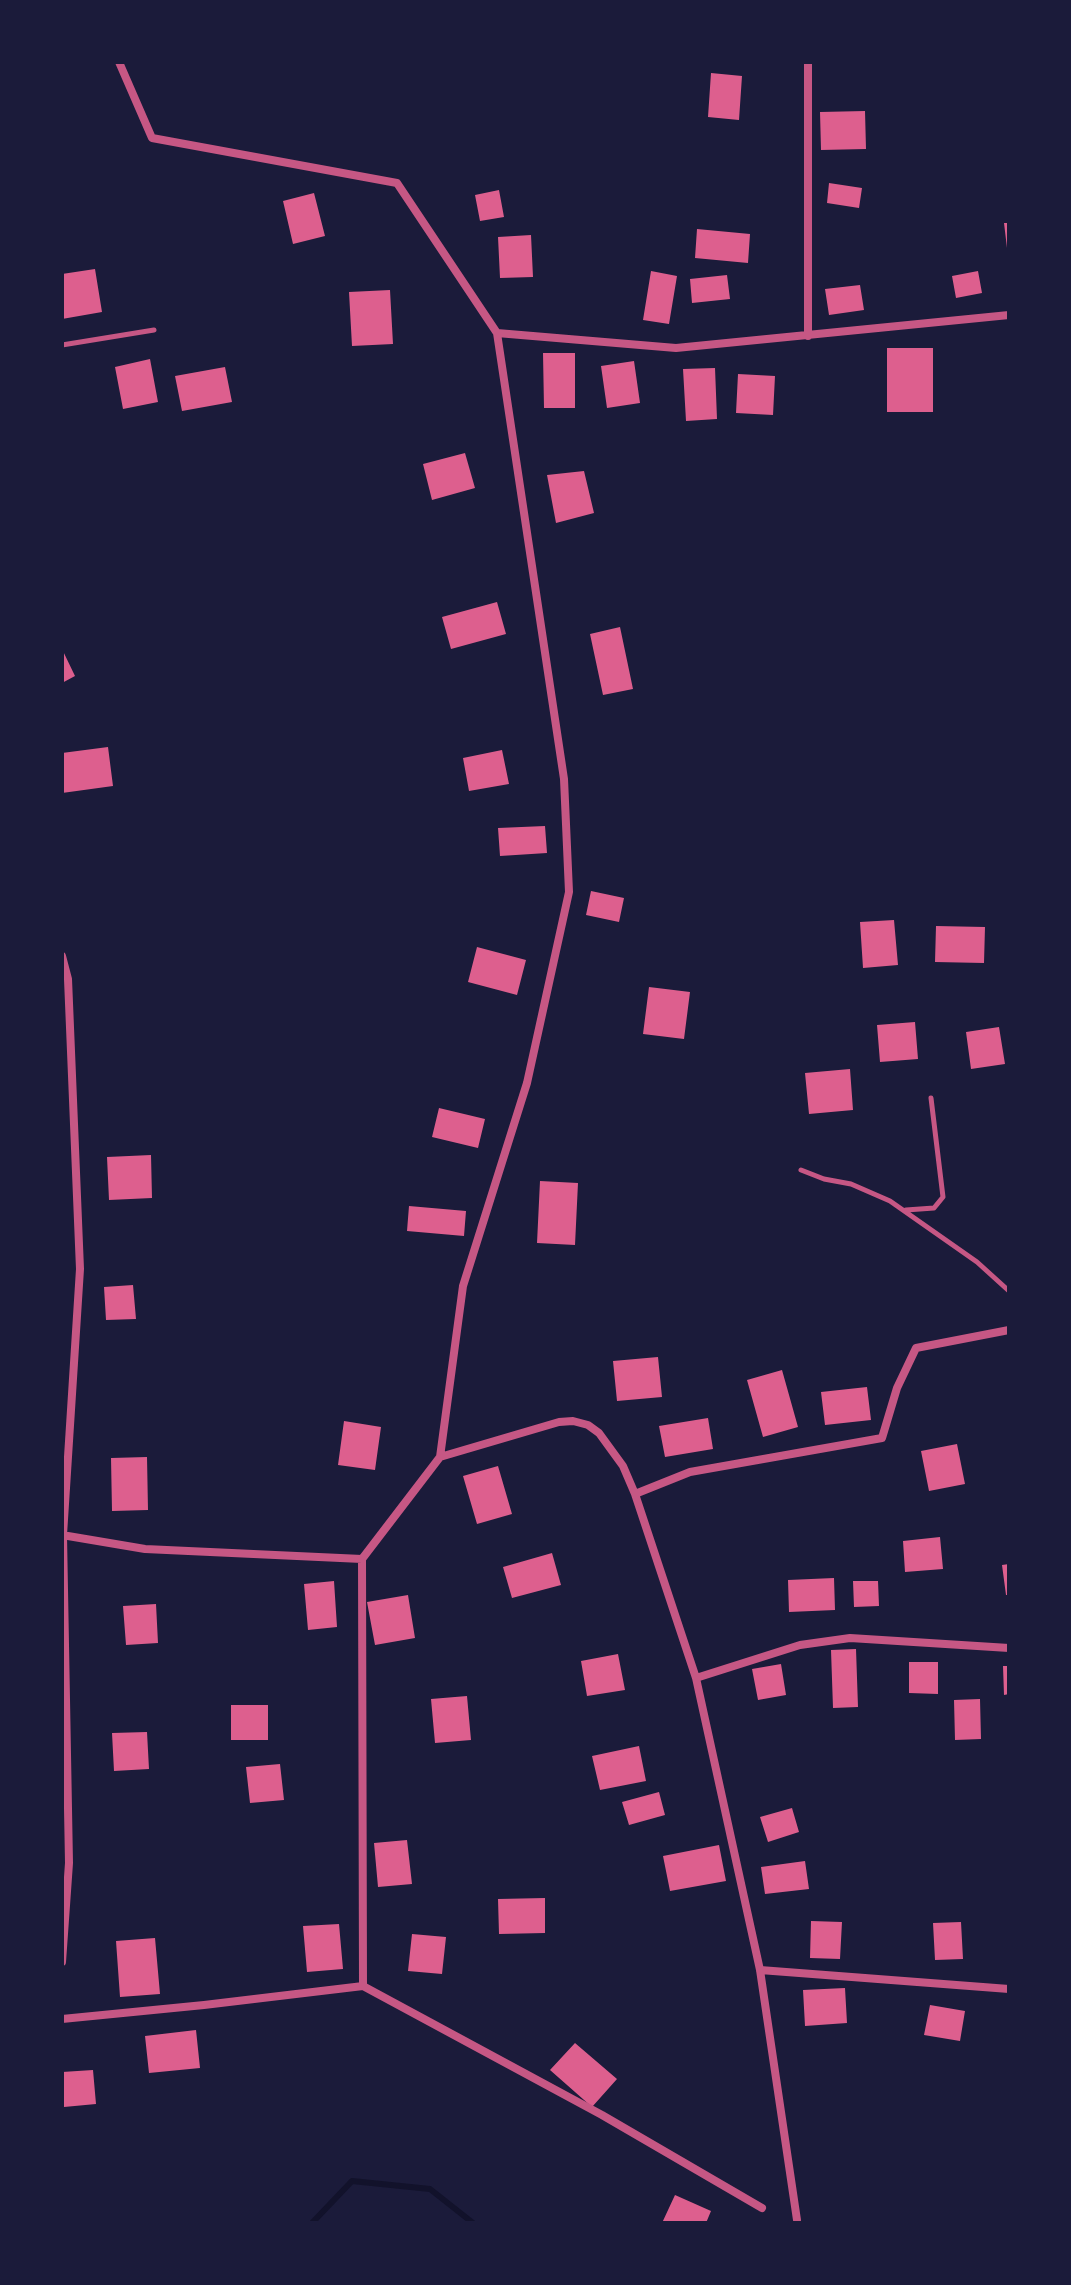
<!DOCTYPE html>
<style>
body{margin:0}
#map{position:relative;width:1071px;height:2285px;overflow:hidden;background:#1b1b3a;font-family:Rubik,sans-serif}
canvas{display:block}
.frame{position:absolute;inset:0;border:64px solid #1b1b3a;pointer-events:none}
</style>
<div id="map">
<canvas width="1071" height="2285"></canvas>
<div class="frame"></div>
</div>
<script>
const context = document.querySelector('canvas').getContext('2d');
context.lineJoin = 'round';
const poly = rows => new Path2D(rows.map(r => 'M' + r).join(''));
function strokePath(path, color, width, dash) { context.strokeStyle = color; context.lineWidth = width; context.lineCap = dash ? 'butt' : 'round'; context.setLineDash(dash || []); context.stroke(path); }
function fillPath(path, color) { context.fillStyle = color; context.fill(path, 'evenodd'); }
const stream = poly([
 [312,2223,352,2181,430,2189,473,2223]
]);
const building = poly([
 [711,73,742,76,739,120,708,117],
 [865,111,866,149,821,150,820,112],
 [829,183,862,188,859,208,827,203],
 [499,190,504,217,480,221,475,195],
 [314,193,325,236,293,244,283,201],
 [1004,223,1009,223,1009,248,1007,248],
 [697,229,750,234,748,263,695,258],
 [531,235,533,277,500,278,498,237],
 [95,269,102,312,62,319,62,274],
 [651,271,677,276,669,324,643,320],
 [978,271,982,293,956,298,952,276],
 [727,275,730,299,692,303,690,279],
 [860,285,864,310,829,315,825,289],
 [390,290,393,344,352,346,349,292],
 [887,348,933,348,933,412,887,412],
 [543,353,575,353,575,408,544,408],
 [150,359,158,402,123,409,115,367],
 [634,361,640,403,607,408,601,366],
 [225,367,232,402,182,411,175,376],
 [715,368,717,419,686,421,683,369],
 [738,374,775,376,773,415,736,413],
 [465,453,475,488,432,500,423,464],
 [584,471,594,513,556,523,547,475],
 [497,602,506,634,451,649,442,617],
 [620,627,633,689,603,695,590,634],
 [62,649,75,676,62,683],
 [108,747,113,786,62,793,62,753],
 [502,750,509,784,469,791,463,758],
 [545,826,547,853,500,856,498,828],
 [591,891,624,898,619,922,586,915],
 [894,920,898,965,863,968,860,922],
 [936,926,985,927,984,963,935,962],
 [477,947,526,960,517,995,468,982],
 [649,987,690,992,684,1039,643,1034],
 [915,1022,918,1059,880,1062,877,1025],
 [999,1027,1005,1064,971,1069,966,1032],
 [850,1069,853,1110,809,1114,805,1073],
 [439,1108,485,1119,478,1148,432,1137],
 [151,1155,152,1198,109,1200,107,1157],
 [540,1181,578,1183,575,1245,537,1243],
 [409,1206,466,1211,464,1236,407,1231],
 [133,1285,136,1319,106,1320,104,1287],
 [658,1357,662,1397,617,1401,613,1361],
 [782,1370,798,1427,763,1437,747,1380],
 [867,1387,871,1420,825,1425,821,1392],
 [708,1418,713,1449,665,1457,659,1426],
 [344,1421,381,1427,375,1470,338,1465],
 [957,1444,965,1484,929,1491,921,1451],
 [147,1457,148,1510,112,1511,111,1458],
 [498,1466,512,1514,477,1524,463,1476],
 [940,1537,943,1569,905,1572,903,1541],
 [552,1553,561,1585,512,1598,503,1567],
 [1009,1564,1009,1595,1006,1595,1002,1565],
 [834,1578,835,1610,789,1612,788,1580],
 [334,1581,337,1627,308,1630,304,1584],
 [853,1581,878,1581,879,1606,854,1607],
 [408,1595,415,1638,375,1645,367,1602],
 [156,1604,158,1643,126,1645,123,1606],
 [856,1649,858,1707,833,1708,831,1650],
 [618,1654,625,1690,587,1696,581,1661],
 [909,1662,938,1662,938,1694,909,1693],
 [781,1664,786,1695,758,1700,752,1669],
 [1003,1666,1009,1666,1009,1694,1004,1695],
 [467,1696,471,1740,435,1743,431,1699],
 [980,1699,981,1739,955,1740,954,1700],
 [231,1705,268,1705,268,1740,231,1740],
 [147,1732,149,1769,114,1771,112,1733],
 [639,1746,646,1781,600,1790,592,1756],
 [280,1764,284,1800,250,1803,246,1767],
 [659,1792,665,1815,629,1825,622,1802],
 [792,1808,799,1832,768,1842,760,1817],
 [407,1840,412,1884,378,1887,374,1843],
 [719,1845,726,1881,670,1891,663,1856],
 [805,1861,809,1889,765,1894,761,1867],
 [545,1898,545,1933,499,1934,498,1899],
 [811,1921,842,1922,840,1959,810,1958],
 [961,1922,963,1959,935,1960,933,1923],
 [339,1924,343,1969,307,1972,303,1926],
 [412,1934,446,1937,442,1974,408,1971],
 [155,1938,160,1994,120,1997,116,1941],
 [845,1988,847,2023,805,2026,803,1990],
 [930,2005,965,2011,960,2041,924,2035],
 [196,2030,200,2068,149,2073,145,2036],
 [575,2043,617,2079,592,2107,550,2070],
 [93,2070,96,2104,64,2107,62,2072],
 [675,2195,711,2211,706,2223,662,2223]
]);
const service = poly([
 [62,345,154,330],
 [801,1170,824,1179,851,1184,890,1201,977,1262,1009,1291],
 [906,1210,934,1208,943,1197,931,1098]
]);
const minor = poly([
 [119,62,152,138,397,183,497,333,676,348,1009,315],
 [808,62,808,336],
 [62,956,68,979,80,1269,63,1535,69,1863,62,1962],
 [440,1457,559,1422,573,1421,588,1425,599,1433,623,1466,635,1494,696,1678,760,1970,797,2220],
 [635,1494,690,1472,882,1438,897,1388,916,1348,1009,1330],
 [62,1535,145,1549,362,1559],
 [696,1678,800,1645,850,1638,1009,1648],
 [760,1970,1009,1989],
 [363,1986,362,1559,440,1457,463,1286,527,1083,569,892,564,779,497,333],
 [62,2019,204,2005,363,1986,602,2115,762,2208]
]);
strokePath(stream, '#12122b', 6);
fillPath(building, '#dd5f8e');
strokePath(service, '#c65784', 5);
strokePath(minor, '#c65784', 8);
</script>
